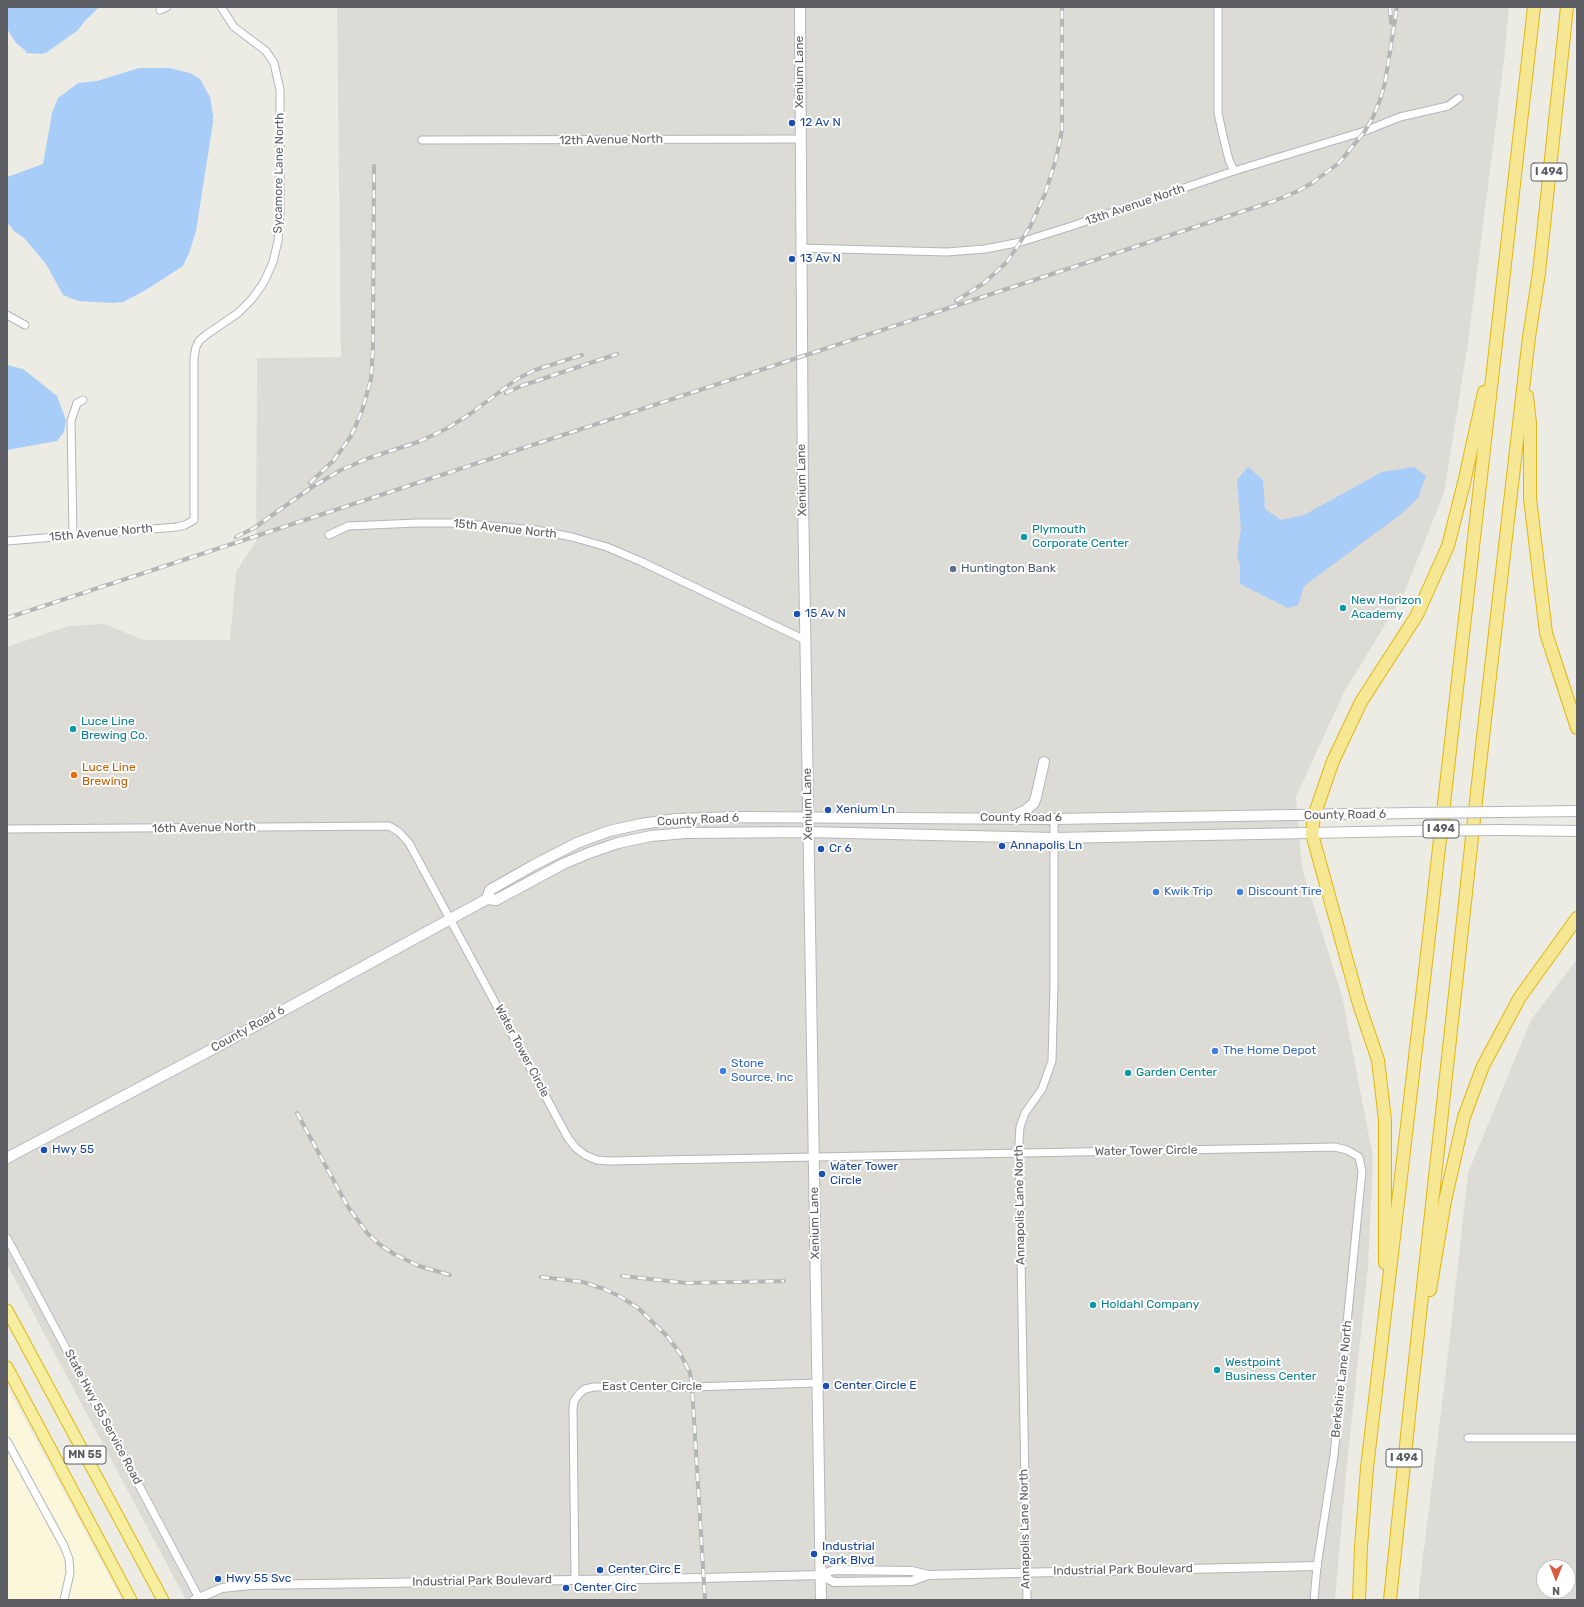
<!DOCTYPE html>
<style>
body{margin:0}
#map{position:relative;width:1584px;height:1607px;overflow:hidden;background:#edece4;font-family:Rubik,sans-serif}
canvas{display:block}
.frame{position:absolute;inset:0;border:8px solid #5c5e63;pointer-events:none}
.north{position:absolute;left:1536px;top:1559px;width:40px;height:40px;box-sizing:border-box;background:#fff;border:1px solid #bebfc1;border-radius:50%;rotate:180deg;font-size:11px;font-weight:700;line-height:16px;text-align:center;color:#5c5e63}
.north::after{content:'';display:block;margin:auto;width:14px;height:18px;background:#dd583a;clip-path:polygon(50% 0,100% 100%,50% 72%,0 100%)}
</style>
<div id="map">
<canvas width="1584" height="1607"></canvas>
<div class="frame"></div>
<div class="north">N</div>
</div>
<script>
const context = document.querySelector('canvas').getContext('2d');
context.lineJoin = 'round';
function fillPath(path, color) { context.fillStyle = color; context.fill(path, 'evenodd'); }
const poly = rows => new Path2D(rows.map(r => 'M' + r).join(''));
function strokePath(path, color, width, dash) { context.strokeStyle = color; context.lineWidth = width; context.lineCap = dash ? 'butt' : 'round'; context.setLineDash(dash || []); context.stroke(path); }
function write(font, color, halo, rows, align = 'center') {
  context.font = font + ' Rubik,sans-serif'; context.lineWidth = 4; context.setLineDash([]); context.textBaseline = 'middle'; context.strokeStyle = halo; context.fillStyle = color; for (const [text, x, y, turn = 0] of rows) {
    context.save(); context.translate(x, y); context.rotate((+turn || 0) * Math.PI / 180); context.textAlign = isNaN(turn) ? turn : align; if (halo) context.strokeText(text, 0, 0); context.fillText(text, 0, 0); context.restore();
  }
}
const commercial = poly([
 [7,1387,122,1600,7,1600]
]);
const industrial = poly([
 [337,7,1509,7,1504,61,1468,343,1444,493,1403,596,1345,690,1296,797,1302,868,1342,996,1373,1157,1368,1268,1347,1464,1335,1600,186,1600,7,1264,7,647,69,626,104,624,144,640,230,640,236,572,256,541,257,358,341,357],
 [1577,959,1577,1600,1419,1600,1419,1588,1446,1371,1468,1173,1531,1020],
 [1544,1567,1568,1567,1568,1591,1544,1591]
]);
const water = poly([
 [7,7,99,7,85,21,78,30,46,53,41,54,26,53,26,51,16,43,7,29],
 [139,68,169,68,190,73,200,79,210,97,213,115,213,122,196,231,189,253,183,266,146,290,123,302,113,303,78,301,63,295,46,264,24,238,14,231,7,222,7,177,43,164,52,113,58,98,78,83,97,81],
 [7,365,23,369,57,396,66,420,64,432,57,441,7,450],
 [1248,467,1263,480,1265,509,1281,520,1304,515,1382,472,1414,467,1426,476,1418,498,1401,514,1304,586,1298,605,1288,608,1240,584,1240,566,1237,555,1241,529,1237,480]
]);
const minor = poly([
 [1218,7,1218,113,1223,136,1229,160,1234,171],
 [160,10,167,7],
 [422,140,800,139],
 [800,248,947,252,985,249,1021,242,1072,226,1234,171,1365,131,1400,117,1448,106,1459,98],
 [7,315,25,325],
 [73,535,71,421,77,403,83,400],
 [329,535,348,526,417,523,456,523,536,530,572,537,607,547,640,561,805,640],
 [7,541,177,527,185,525,194,520,194,358,196,347,199,341,206,335,238,313,252,299,264,282,273,262,278,241,280,212,280,90,274,63,266,51,234,27,221,7],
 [7,829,389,826,399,832,409,843,568,1138,576,1148,585,1155,597,1160,609,1161,1335,1147,1347,1150,1359,1157,1362,1171,1334,1455,1317,1566,1314,1600],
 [7,1238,199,1598],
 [1468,1438,1577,1438],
 [7,1441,64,1546,69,1559,70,1573,64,1600],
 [575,1580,573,1409,574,1401,579,1394,585,1389,594,1387,692,1387,817,1383],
 [1027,1600,1019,1142,1020,1127,1025,1113,1042,1089,1052,1061,1054,984,1054,819]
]);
const tertiary = poly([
 [820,1575,834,1582,912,1581,928,1575],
 [194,1600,222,1588,251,1585,703,1578,820,1575,834,1570,912,1571,928,1575,1317,1566]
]);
const secondary = poly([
 [800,7,803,496,821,1600],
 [1501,812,1577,811],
 [1012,817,1026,810,1034,803,1036,797,1044,762],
 [1500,830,1577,831],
 [487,899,490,890,534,865,577,843,609,831,641,824,676,819,738,817,1054,819,1411,813],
 [7,1158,209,1051,487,899,496,900,563,864,589,853,618,843,651,836,686,833,808,832,1054,838,1409,831]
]);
const trunk = poly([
 [7,1310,163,1600],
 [7,1367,131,1600]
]);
const motorway = poly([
 [1527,396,1530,423,1530,498,1546,633,1577,728],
 [1385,1263,1385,1120,1378,1060,1359,1004,1312,834,1314,816,1333,761,1361,702,1417,615,1448,546,1464,483,1484,392],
 [1430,1290,1445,1201,1464,1117,1483,1066,1520,997,1577,918],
 [1359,1600,1361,1547,1367,1468,1427,954,1534,7],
 [1390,1600,1411,1397,1482,746,1529,337,1539,273,1567,7]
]);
const rail = poly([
 [1390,7,1391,23],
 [956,301,984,283,1007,262,1030,227,1045,194,1056,159,1062,130,1062,7],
 [506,393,521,386,617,354],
 [310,483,334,460,351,436,362,411,371,379,373,347,374,166],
 [236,537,254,528,312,487,341,470,369,458,418,442,446,429,470,414,517,379,535,370,582,355],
 [7,618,1274,201,1296,192,1312,183,1339,163,1365,131,1373,117,1380,100,1385,83,1397,7],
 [297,1113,348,1207,368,1234,379,1244,394,1254,419,1266,450,1275],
 [622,1276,687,1283,784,1281],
 [541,1277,583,1282,604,1289,621,1297,638,1308,668,1337,681,1355,690,1373,692,1387,705,1600]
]);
const secondaryBridge = poly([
 [1411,813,1501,812],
 [1409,831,1500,830]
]);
const markers = [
 [792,123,4,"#1a4fb4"],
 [792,259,4,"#1a4fb4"],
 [1024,537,4,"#0f9aa8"],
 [953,569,4,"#5c6f8a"],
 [1343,608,4,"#0f9aa8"],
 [797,614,4,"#1a4fb4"],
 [73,729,4,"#0f9aa8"],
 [74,775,4,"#e8710a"],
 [828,810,4,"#1a4fb4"],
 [1002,846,4,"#1a4fb4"],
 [821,849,4,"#1a4fb4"],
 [1156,892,4,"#3f7fe0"],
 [1240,892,4,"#3f7fe0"],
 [1215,1051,4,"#3f7fe0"],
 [723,1071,4,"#3f7fe0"],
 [1128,1073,4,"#0f9aa8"],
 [44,1150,4,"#1a4fb4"],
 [822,1174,4,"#1a4fb4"],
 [1093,1305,4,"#0f9aa8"],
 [1217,1370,4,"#0f9aa8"],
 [826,1386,4,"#1a4fb4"],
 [814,1554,4,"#1a4fb4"],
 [600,1570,4,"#1a4fb4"],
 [218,1579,4,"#1a4fb4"],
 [566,1588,4,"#1a4fb4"]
];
const shields = [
 [1549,172,36],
 [1441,829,36],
 [85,1455,42],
 [1404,1458,36]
];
const shieldNames = [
 ["I 494",1549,172],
 ["I 494",1441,829],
 ["MN 55",85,1455],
 ["I 494",1404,1458]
];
const streetNames = [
 ["Xenium Lane",800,72,-90],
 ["12th Avenue North",611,140,-1],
 ["Sycamore Lane North",279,173,-89],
 ["13th Avenue North",1135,205,-19],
 ["Xenium Lane",802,480,-91],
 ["15th Avenue North",505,529,6],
 ["15th Avenue North",101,533,-5],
 ["Xenium Lane",808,804,-91],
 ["County Road 6",1345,815,-1],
 ["County Road 6",1021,818],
 ["County Road 6",698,820,-3],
 ["16th Avenue North",204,828,-1],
 ["County Road 6",248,1029,-29],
 ["Water Tower Circle",522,1051,62],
 ["Water Tower Circle",1146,1151,-1],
 ["Annapolis Lane North",1020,1205,-91],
 ["Xenium Lane",815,1223,-91],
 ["Berkshire Lane North",1342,1379,-84],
 ["East Center Circle",652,1387],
 ["State Hwy 55 Service Road",103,1417,62],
 ["Annapolis Lane North",1025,1529,-91],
 ["Industrial Park Boulevard",1123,1570,-1],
 ["Industrial Park Boulevard",482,1581,-1]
];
const transitNames = [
 ["12 Av N",800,123],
 ["13 Av N",800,259],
 ["15 Av N",805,614],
 ["Xenium Ln",836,810],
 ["Annapolis Ln",1010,846],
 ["Cr 6",829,849],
 ["Hwy 55",52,1150],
 ["Water Tower",830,1167],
 ["Circle",830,1181],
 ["Center Circle E",834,1386],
 ["Industrial",822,1547],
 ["Park Blvd",822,1561],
 ["Center Circ E",608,1570],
 ["Hwy 55 Svc",226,1579],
 ["Center Circ",574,1588]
];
const cultureNames = [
 ["Plymouth",1032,530],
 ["Corporate Center",1032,544],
 ["New Horizon",1351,601],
 ["Academy",1351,615],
 ["Luce Line",81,722],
 ["Brewing Co.",81,736],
 ["Garden Center",1136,1073],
 ["Holdahl Company",1101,1305],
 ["Westpoint",1225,1363],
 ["Business Center",1225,1377]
];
const serviceNames = [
 ["Huntington Bank",961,569]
];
const foodNames = [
 ["Luce Line",82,768],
 ["Brewing",82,782]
];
const shopNames = [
 ["Kwik Trip",1164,892],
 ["Discount Tire",1248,892],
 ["The Home Depot",1223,1051],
 ["Stone",731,1064],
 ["Source, Inc",731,1078]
];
fillPath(commercial, '#fbf7db');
fillPath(industrial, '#dcdbd6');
fillPath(water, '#a8cdf9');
strokePath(minor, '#b4b5ba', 9);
strokePath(tertiary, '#b4b5ba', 10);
strokePath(secondary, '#b5b7bd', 12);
strokePath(trunk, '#e1b610', 13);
strokePath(motorway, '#e1b610', 14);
strokePath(minor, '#fff', 7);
strokePath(tertiary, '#fff', 8);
strokePath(secondary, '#fff', 10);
strokePath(trunk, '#f7eea0', 11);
strokePath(motorway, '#f5e793', 12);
strokePath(rail, '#b4b5b5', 4);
strokePath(rail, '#fff', 2.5, [8]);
strokePath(secondaryBridge, '#b5b7bd', 12, []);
strokePath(secondaryBridge, '#fff', 10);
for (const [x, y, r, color] of markers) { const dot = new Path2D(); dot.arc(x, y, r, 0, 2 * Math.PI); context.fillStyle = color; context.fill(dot); strokePath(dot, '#fff', 1.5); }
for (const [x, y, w] of shields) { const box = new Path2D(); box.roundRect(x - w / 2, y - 9, w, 18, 3); context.fillStyle = '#fff'; context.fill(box); strokePath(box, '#5c5e63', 1); }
write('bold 11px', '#5c5e63', null, shieldNames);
write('12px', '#5c5e63', '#fff', streetNames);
write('12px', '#164399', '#fff', transitNames, 'left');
write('12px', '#0d838f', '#fff', cultureNames, 'left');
write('12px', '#4e5e75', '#fff', serviceNames, 'left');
write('12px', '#c56008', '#fff', foodNames, 'left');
write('12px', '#366cbe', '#fff', shopNames, 'left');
</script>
